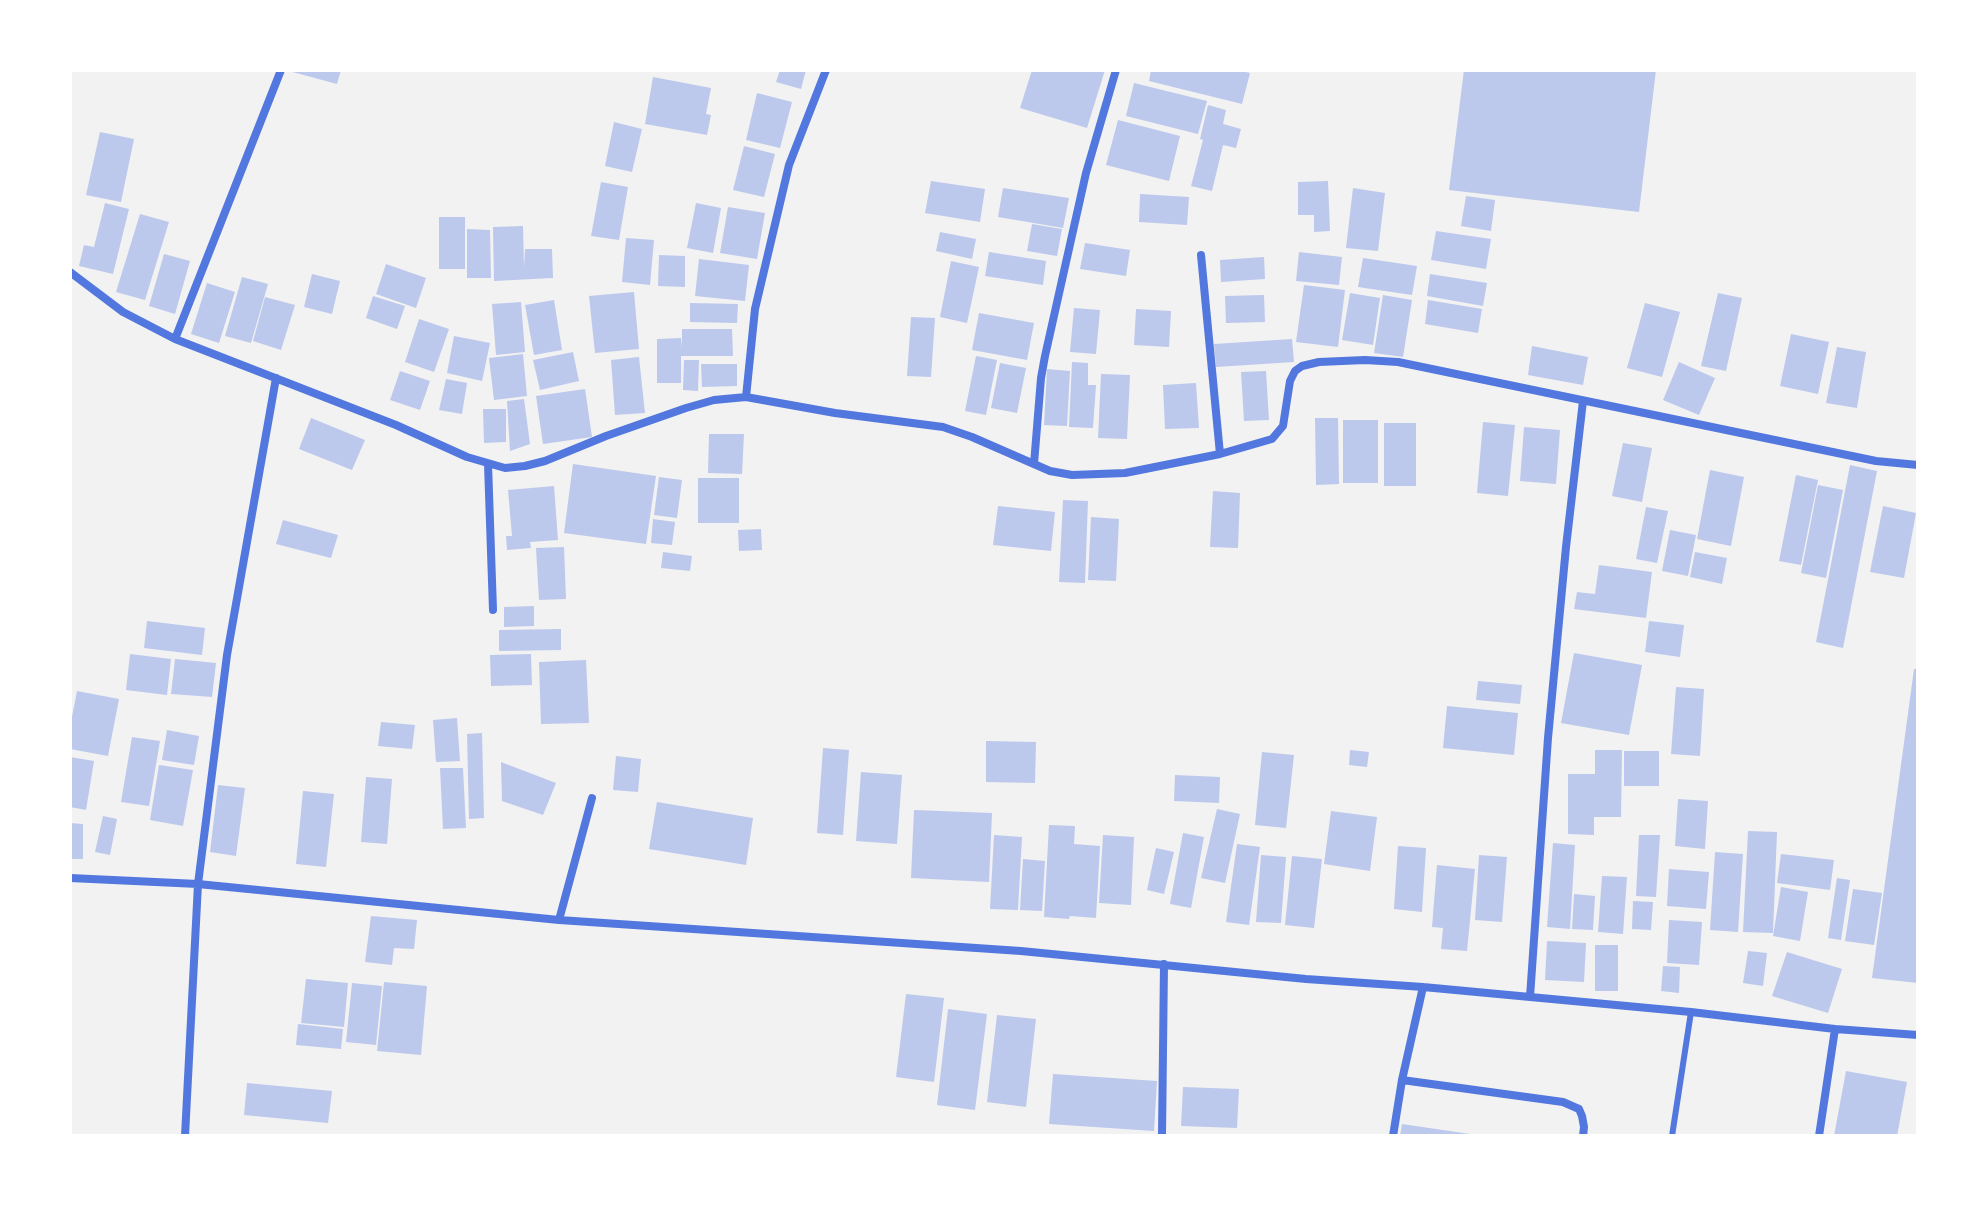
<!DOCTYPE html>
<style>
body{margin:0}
#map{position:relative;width:1988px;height:1206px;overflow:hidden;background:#f2f2f2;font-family:Helvetica,sans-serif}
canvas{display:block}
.frame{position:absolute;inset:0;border:72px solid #fff;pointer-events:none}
</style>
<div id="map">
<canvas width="1988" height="1206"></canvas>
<div class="frame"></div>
</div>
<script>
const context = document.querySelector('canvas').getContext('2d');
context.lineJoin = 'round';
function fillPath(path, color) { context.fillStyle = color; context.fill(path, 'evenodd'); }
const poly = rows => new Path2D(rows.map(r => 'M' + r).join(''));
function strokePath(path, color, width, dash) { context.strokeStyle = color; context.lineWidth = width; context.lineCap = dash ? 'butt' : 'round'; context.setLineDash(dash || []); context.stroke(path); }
const building = poly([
 [285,70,341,70,337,84],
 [780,70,806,70,801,89,776,82],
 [1032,70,1105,70,1087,128,1020,108],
 [1151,70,1238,70,1250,73,1242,104,1149,81],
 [1464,70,1656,70,1639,212,1449,190],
 [653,77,711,88,706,114,711,115,707,135,645,124],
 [1134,83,1207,101,1198,134,1126,116],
 [757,93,792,102,780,148,746,140],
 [1208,105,1226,110,1223,124,1241,129,1236,148,1223,145,1212,191,1191,186,1203,140,1200,139],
 [1118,120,1180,136,1169,181,1106,165],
 [614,122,642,129,632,172,605,166],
 [100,132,134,139,121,202,86,195],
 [744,146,775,154,764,197,733,190],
 [931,181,985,189,980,222,925,213],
 [1328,181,1330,231,1314,232,1314,215,1298,215,1298,182],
 [601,182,628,187,619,240,591,236],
 [1003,188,1069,198,1063,228,998,217],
 [1353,188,1385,193,1378,251,1346,248],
 [1140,194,1189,197,1187,225,1139,222],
 [1466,196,1495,200,1491,231,1461,226],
 [105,203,129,209,113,274,79,266,84,245,94,247],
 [696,203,721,208,713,253,687,248],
 [728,207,765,213,757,259,720,253],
 [140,214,169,222,145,300,116,292],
 [439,217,465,217,465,269,439,269],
 [1032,224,1062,229,1057,256,1027,251],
 [523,226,524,267,525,249,552,249,553,278,494,281,493,227],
 [467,229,490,230,491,278,467,278],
 [1436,231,1491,239,1486,269,1431,260],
 [940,232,976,239,972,259,936,251],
 [626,238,654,240,650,285,622,282],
 [1085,243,1130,250,1126,276,1080,269],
 [989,252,1046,261,1043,285,985,276],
 [1299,252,1342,257,1339,285,1296,281],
 [164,254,190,261,175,314,149,306],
 [659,255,685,256,685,287,658,286],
 [1264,257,1265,279,1221,282,1220,260],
 [1363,258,1417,266,1412,295,1358,287],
 [699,259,749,265,745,301,695,296],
 [951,261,979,267,967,323,940,317],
 [386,264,426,278,416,308,376,294],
 [312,274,340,281,332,314,304,307],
 [1430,274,1487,283,1483,306,1427,296],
 [242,277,268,284,251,343,225,336],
 [207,283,235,292,219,343,191,334],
 [1304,285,1345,290,1338,347,1296,342],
 [634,292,639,349,595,353,589,296],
 [1350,293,1380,298,1373,345,1342,340],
 [1718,293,1742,298,1726,371,1701,366],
 [1264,295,1265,322,1226,323,1225,296],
 [1383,295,1412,300,1403,357,1374,353],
 [373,296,405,306,397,329,366,318],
 [265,297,295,305,281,350,253,341],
 [554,300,562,350,534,355,525,305],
 [1428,300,1482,309,1478,333,1425,324],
 [521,302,525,352,496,355,492,304],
 [690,303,738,304,737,323,690,322],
 [1645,303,1680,312,1662,377,1627,368],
 [1074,308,1100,310,1096,354,1070,352],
 [1136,309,1171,311,1169,347,1134,345],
 [979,313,1034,323,1027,360,972,350],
 [911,317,935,318,931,377,907,376],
 [419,319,449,329,434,372,405,362],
 [682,329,732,329,733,356,681,356,681,383,657,383,657,339,681,338,682,348],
 [1791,334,1829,342,1818,394,1780,386],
 [454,336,490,343,482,381,447,373],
 [1292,339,1294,362,1216,367,1214,344],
 [1532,346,1588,357,1583,385,1528,375],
 [1837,347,1866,352,1857,408,1826,403],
 [573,352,579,381,540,390,533,360],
 [523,354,527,396,494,400,489,358],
 [976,356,997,360,986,415,965,411],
 [639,357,645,413,615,415,611,360],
 [684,360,699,360,698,391,683,390],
 [1072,362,1088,363,1088,385,1096,385,1093,428,1069,427],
 [1679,362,1715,378,1699,415,1663,400],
 [1000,363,1026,368,1017,413,991,408],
 [701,364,737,364,737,386,702,387],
 [1047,369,1070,371,1067,426,1044,425],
 [400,371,430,381,420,410,390,400],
 [1266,371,1269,420,1244,421,1241,372],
 [1101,374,1130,375,1127,439,1098,438],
 [446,379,467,383,462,414,439,410],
 [1196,383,1199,428,1165,429,1163,385],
 [585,389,592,437,543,444,536,396],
 [524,399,530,444,510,451,507,401],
 [483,409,506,409,506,442,484,443],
 [311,418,365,440,352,470,299,449],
 [1315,418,1338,418,1339,484,1316,485],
 [1343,420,1378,420,1378,483,1343,483],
 [1483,422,1515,425,1508,496,1477,493],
 [1384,423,1416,423,1416,486,1384,486],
 [1524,427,1560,430,1556,484,1520,481],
 [709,434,744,434,742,474,708,473],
 [1623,443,1652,448,1642,502,1612,496],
 [573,464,656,476,646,544,564,533],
 [1850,465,1877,471,1843,648,1816,642],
 [1710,470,1744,477,1731,546,1697,539],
 [1796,475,1818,480,1801,565,1779,561],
 [659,477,682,480,677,518,654,515],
 [698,478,739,478,739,523,698,523],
 [1818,485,1843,490,1826,578,1801,573],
 [554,486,558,540,530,542,531,548,507,550,506,536,512,536,508,490],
 [1213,491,1240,493,1238,548,1210,547],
 [1063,500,1088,501,1085,583,1059,582],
 [998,506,1055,512,1051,551,993,545],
 [1883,506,1916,513,1904,578,1870,572],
 [1646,507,1668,511,1657,563,1636,559],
 [1091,517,1119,519,1116,581,1088,580],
 [653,519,675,522,672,545,651,543],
 [283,520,338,535,331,558,276,544],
 [761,529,762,550,739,551,738,530],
 [1670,530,1696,535,1688,576,1662,571],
 [564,547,566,599,539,600,536,548],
 [663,552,692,556,690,571,661,568],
 [1695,552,1727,558,1722,584,1690,577],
 [1599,565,1652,572,1646,618,1574,609,1577,592,1595,594],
 [534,606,534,626,504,627,504,607],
 [147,621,205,628,202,655,144,648],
 [1649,621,1684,625,1680,657,1645,652],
 [561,629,561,650,499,651,499,630],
 [1574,653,1642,665,1629,735,1561,723],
 [130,654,171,659,167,695,126,690],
 [531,654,532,685,491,686,490,655],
 [175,659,216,663,212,697,171,694],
 [586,660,589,723,541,724,539,662],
 [1914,669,1918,669,1918,983,1872,978],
 [1478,681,1522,685,1520,704,1476,700],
 [1676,687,1704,689,1700,756,1671,754],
 [77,691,119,699,108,756,70,749,70,727],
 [1447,706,1518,713,1514,755,1443,748],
 [457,718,460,761,436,762,433,720],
 [381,722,415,725,412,749,378,746],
 [167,730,199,736,194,765,162,760],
 [482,733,484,818,469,819,467,734],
 [132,737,160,741,149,806,121,802],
 [986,741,1036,742,1035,783,986,782],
 [823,748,849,750,843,835,817,833],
 [1350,750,1369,752,1367,767,1349,765],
 [1595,750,1622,750,1621,817,1594,817,1594,835,1568,834,1568,774,1595,774],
 [1624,751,1659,751,1659,786,1624,786],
 [1262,752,1294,755,1286,828,1255,825],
 [616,756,641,759,638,792,613,790],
 [70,757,94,761,86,810,70,807],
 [501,762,556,783,543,815,502,801],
 [159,765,193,770,183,826,150,820],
 [440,768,463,768,466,828,443,829],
 [861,772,902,775,897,844,856,841],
 [1175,775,1220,777,1219,803,1174,801],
 [366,777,392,779,387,844,361,842],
 [218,785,245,788,236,856,210,852],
 [303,791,334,794,326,867,296,864],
 [1678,799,1708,801,1705,849,1675,846],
 [657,802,753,818,746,865,649,849],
 [1217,809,1240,814,1225,883,1201,878],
 [914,810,992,813,989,882,911,878],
 [1331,811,1377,817,1370,871,1324,864],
 [103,816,117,819,110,855,95,852],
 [70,823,83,824,83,859,70,859],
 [1049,825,1075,826,1074,844,1100,846,1096,918,1070,916,1069,919,1044,917],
 [1748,831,1777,832,1773,933,1743,932],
 [1183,833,1204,837,1191,908,1170,904],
 [994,835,1022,837,1018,910,990,909],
 [1103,835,1134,837,1131,905,1099,903],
 [1639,835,1660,835,1656,897,1636,896],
 [1553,843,1575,845,1570,929,1547,927],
 [1237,844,1260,847,1249,925,1226,922],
 [1398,846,1426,848,1422,912,1394,909],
 [1156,848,1174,852,1164,894,1147,890],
 [1715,852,1743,854,1738,932,1710,930],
 [1781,854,1834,860,1830,890,1777,883],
 [1261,855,1286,857,1281,923,1256,922],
 [1479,855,1507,857,1502,922,1475,920],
 [1292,856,1322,859,1314,928,1285,925],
 [1023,859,1045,861,1042,911,1020,910],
 [1437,865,1475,869,1467,951,1441,949,1443,928,1432,927],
 [1669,869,1709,872,1706,909,1667,906],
 [1602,876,1627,877,1623,934,1598,932],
 [1837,878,1850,880,1841,940,1828,938],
 [1781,887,1808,892,1800,941,1773,936],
 [1853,889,1882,893,1874,945,1845,941],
 [1574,894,1595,896,1593,930,1572,929],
 [1633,901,1653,902,1651,930,1632,929],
 [371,916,417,920,414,949,394,948,392,965,365,962],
 [1669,920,1702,922,1699,965,1667,963],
 [1547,941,1586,943,1584,982,1545,980],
 [1595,945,1618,945,1618,991,1595,991],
 [1748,951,1767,953,1763,986,1743,983],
 [1787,952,1842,969,1828,1013,1772,996],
 [1663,966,1680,967,1679,993,1661,991],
 [306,979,348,983,344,1027,301,1023],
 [384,982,427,986,421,1055,377,1051],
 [352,983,382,986,376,1045,346,1042],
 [906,994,944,998,934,1082,896,1077],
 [948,1009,987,1014,975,1110,937,1105],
 [997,1015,1036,1019,1026,1107,987,1102],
 [298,1024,343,1029,341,1049,296,1045],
 [1846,1071,1907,1082,1897,1136,1834,1136],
 [1053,1074,1157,1081,1154,1131,1049,1124],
 [247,1083,332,1091,328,1123,244,1115],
 [1183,1087,1239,1089,1237,1128,1181,1126],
 [1402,1124,1470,1134,1470,1136,1400,1136]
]);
const service = poly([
 [1672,1136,1691,1012]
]);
const minor = poly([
 [1201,255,1220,454],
 [70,272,123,312,175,339,396,425,467,457,505,468,525,466,545,461,606,436,686,408,714,400,746,397,835,413,943,427,972,437,1050,471,1072,475,1125,473,1220,454,1272,439,1283,426,1290,381,1295,371,1302,366,1319,362,1365,360,1398,362,1876,461,1918,465],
 [175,339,281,70],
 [746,397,755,309,789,165,826,70],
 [488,464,493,610],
 [1034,464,1041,378,1045,356,1086,173,1116,70],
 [70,878,198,884,559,920,1021,951,1306,979,1423,987,1691,1012,1835,1029,1918,1035],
 [559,920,592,798],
 [1530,997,1548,738,1566,547,1583,401],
 [1402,1080,1563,1102,1579,1109,1582,1116,1584,1127,1583,1136],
 [185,1136,198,884,227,655,276,378],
 [1162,1136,1164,964],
 [1393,1136,1402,1080,1423,987],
 [1819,1136,1835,1029]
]);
fillPath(building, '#bdc9ec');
strokePath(service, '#5277de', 6);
strokePath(minor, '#5277de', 8);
</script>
